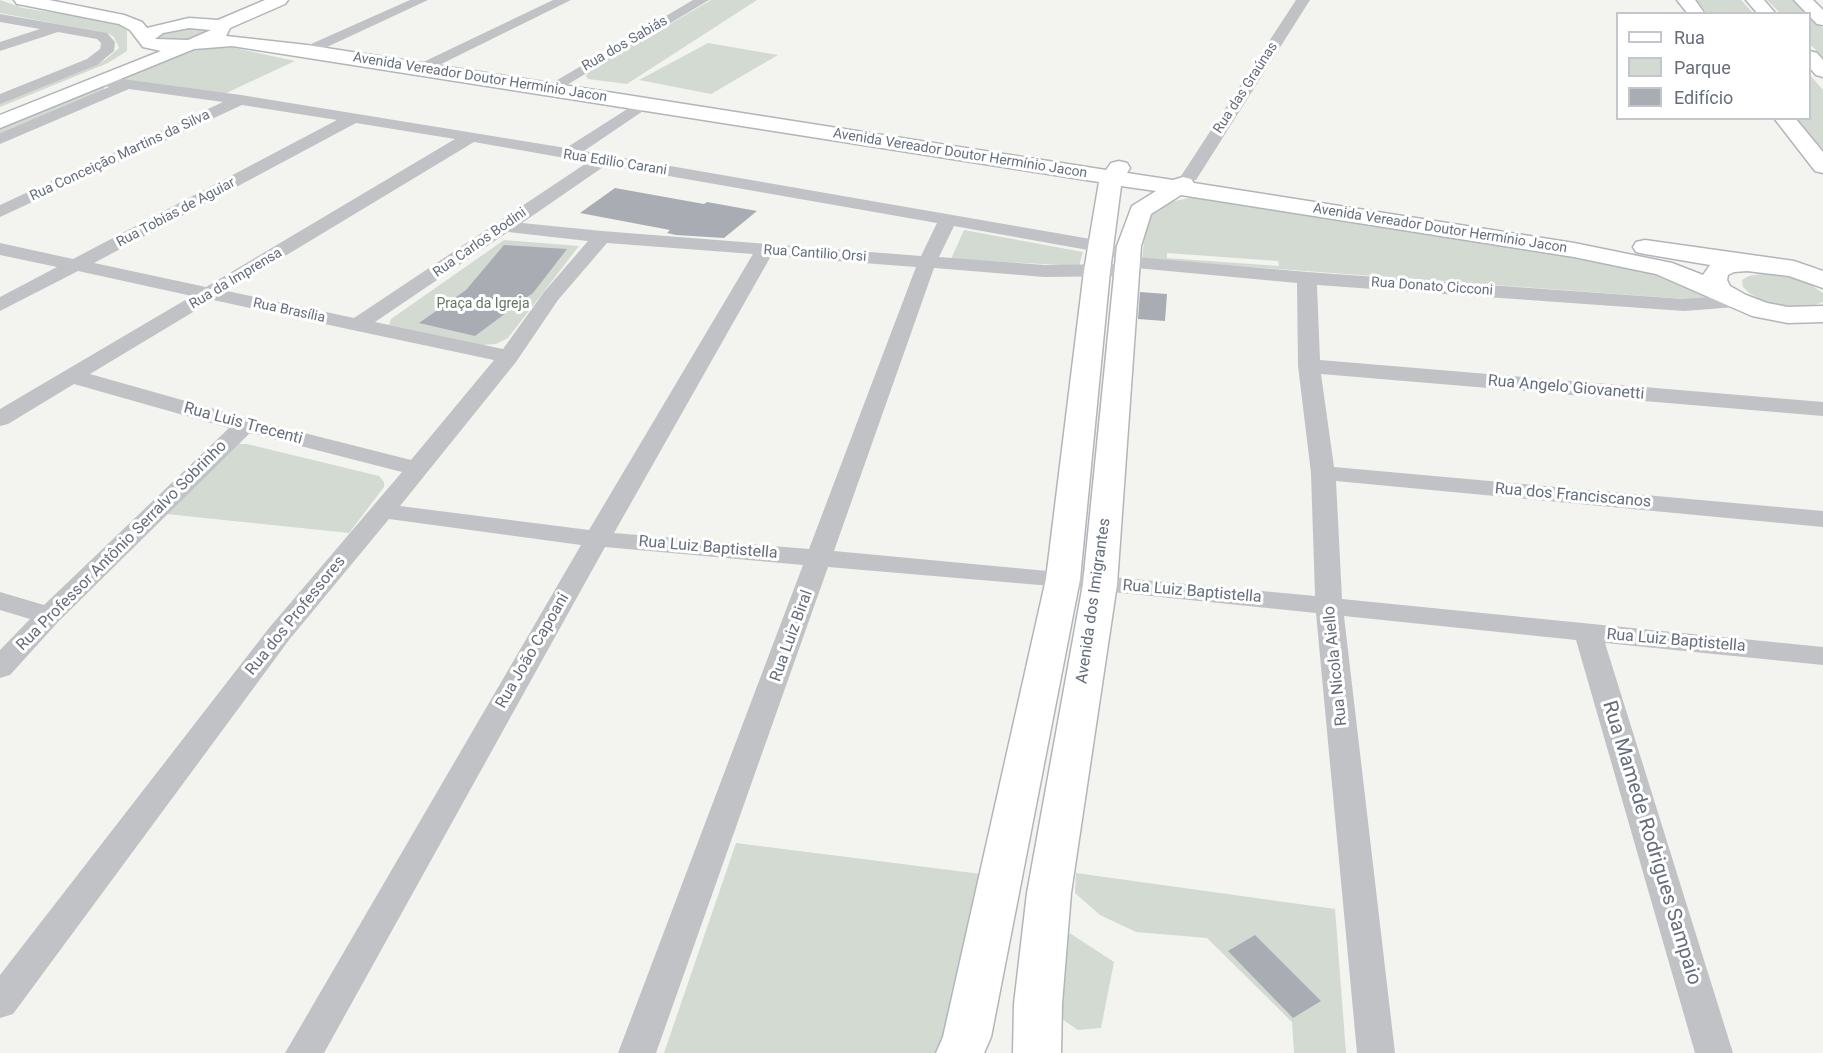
<!DOCTYPE html>
<meta charset="utf-8">
<style>
body{margin:0}
#map{position:relative;width:1823px;height:1053px;overflow:hidden;background:#f3f4f0;font-family:Roboto,sans-serif}
canvas{display:block}
.legend{position:absolute;left:1616px;top:12px;width:195px;height:108px;box-sizing:border-box;background:#fff;border:2px solid #c2c5cb;margin:0;padding:8px 10px;list-style:none;font-size:18px;color:#666e7e}
.legend li{display:flex;align-items:center;gap:12px;height:30px}
.legend b{width:30px;border:2px solid #c2c5cb}
</style>
<div id="map">
<canvas width="1823" height="1053"></canvas>
<ul class="legend">
<li><b style="height:8px;background:#fff"></b>Rua</li>
<li><b style="height:16px;background:#d3dad2"></b>Parque</li>
<li><b style="height:16px;background:#a9adb3"></b>Edifício</li>
</ul>
</div>
<script>
const context = document.querySelector('canvas').getContext('2d');
context.lineJoin = 'round';
function fillPath(path, color) { context.fillStyle = color; context.fill(path, 'evenodd'); }
const poly = rows => new Path2D(rows.map(r => 'M' + r).join(''));
function strokePath(path, color, width, dash) { context.strokeStyle = color; context.lineWidth = width; context.lineCap = dash ? 'butt' : 'round'; context.setLineDash(dash || []); context.stroke(path); }
function write(font, color, halo, rows, align = 'center') {
  context.font = font + ' Roboto,sans-serif'; context.lineWidth = 6; context.setLineDash([]); context.textBaseline = 'middle'; context.strokeStyle = halo; context.fillStyle = color; for (const [text, x, y, turn = 0] of rows) {
    context.save(); context.translate(x, y); context.rotate((+turn || 0) * Math.PI / 180); context.textAlign = isNaN(turn) ? turn : align; if (halo) context.strokeText(text, 0, 0); context.fillText(text, 0, 0); context.restore();
  }
}
const green = poly([
 [0,0,23,8,115,22,127,30,127,51,108,63,0,107,0,102,105,60,119,48,114,37,109,34,0,13],
 [711,0,757,0,627,84,588,79,586,76,588,72],
 [1695,0,1741,0,1753,13,1707,13],
 [1767,0,1795,0,1809,13,1780,13],
 [1810,14,1823,28,1823,58,1810,44],
 [174,27,214,29,203,39,170,43,155,39,156,34],
 [708,43,778,55,711,94,639,80],
 [210,48,235,48,295,61,222,95,108,80,181,53],
 [1810,75,1823,90,1823,151,1796,119,1810,118],
 [102,86,105,87,103,90,0,133,0,125],
 [1211,197,1632,264,1709,296,1699,300,1142,259,1147,217,1155,208,1170,202,1189,198],
 [1167,253,1278,261,1279,266,1167,258],
 [964,230,1083,252,1079,266,951,259],
 [504,240,579,246,508,338,496,344,483,345,389,325,391,319],
 [1760,274,1790,276,1805,281,1823,293,1823,302,1808,308,1792,308,1761,300,1749,293,1743,287,1742,280,1749,276],
 [238,444,247,444,379,476,384,482,384,487,349,533,166,514],
 [736,843,989,875,940,1053,664,1053],
 [1076,873,1335,909,1346,1053,1294,1053,1292,1022,1207,938,1136,932,1100,915,1075,893],
 [1068,932,1114,962,1101,1028,1078,1030,1059,1017]
]);
const building = poly([
 [615,188,704,204,707,202,757,211,724,238,676,235,667,233,670,230,580,213],
 [504,245,567,249,533,293,475,336,419,323,466,290],
 [1140,292,1167,294,1165,321,1138,319],
 [1255,935,1321,1001,1293,1018,1228,951]
]);
const street = poly([
 [410,0,428,0,312,54,302,54,300,51,302,48,410,0],
 [553,0,571,0,425,72,415,72,413,69,415,66,553,0],
 [693,0,709,0,555,92,545,92,542,89,693,0],
 [1296,0,1310,0,1196,180,1184,180,1181,176,1296,0],
 [0,14,107,33,115,42,114,51,97,65,0,104,0,94,87,59,100,49,101,43,97,39,58,32,0,51,0,42,40,29,0,22,0,14],
 [100,76,241,95,566,148,643,99,649,101,651,104,649,107,584,151,1102,241,1135,251,1136,257,1307,272,1684,299,1737,295,1744,297,1747,301,1744,305,1737,307,1684,311,1317,285,1320,360,1823,402,1823,416,1321,374,1334,467,1823,511,1823,527,1336,481,1342,599,1823,647,1823,665,1605,643,1733,1053,1695,1053,1576,640,1344,616,1395,1053,1357,1053,1316,613,1063,587,828,567,656,1053,618,1053,803,565,605,547,324,1053,285,1053,581,545,389,519,289,640,13,1014,0,1018,0,975,269,628,402,472,250,433,59,621,10,675,0,678,0,650,30,619,0,610,0,592,44,605,229,428,74,384,8,424,0,426,0,409,192,296,78,271,0,311,0,297,57,267,0,255,0,243,73,259,337,120,242,105,0,217,0,205,223,102,129,89,0,144,0,133,109,87,95,84,92,81,100,76],
 [356,123,455,139,206,287,94,263,356,123],
 [474,142,588,162,354,318,227,291,474,142],
 [606,165,937,223,921,256,602,231,522,223,606,165],
 [954,226,1099,252,1121,259,1120,264,1045,265,939,257,954,226],
 [508,232,588,241,544,292,503,349,375,322,508,232],
 [607,243,753,254,589,530,400,506,516,362,558,300,607,243],
 [771,256,916,267,809,549,614,533,771,256],
 [934,268,1045,277,1127,276,1134,274,1136,268,1297,283,1298,366,1311,473,1315,596,834,551,934,268],
 [213,300,357,331,494,360,411,460,253,420,90,374,213,300]
]);
const secondary = poly([
 [14,0,49,0,124,15,142,22,147,28,189,18,218,20,265,0,288,0,285,4,230,28,226,36,307,45,1106,170,1111,163,1119,161,1127,163,1130,168,1127,173,1173,180,1183,177,1191,179,1194,183,1574,243,1672,263,1703,275,1710,265,1645,254,1636,252,1633,247,1636,242,1645,240,1794,261,1823,271,1823,288,1789,276,1747,271,1734,272,1728,275,1727,280,1730,286,1746,295,1767,303,1788,307,1823,306,1823,322,1788,323,1752,316,1656,274,1574,257,1181,195,1151,214,1141,246,1117,584,1071,893,1062,1004,1061,1053,1013,1053,1014,1004,1027,893,1083,584,1117,246,1132,206,1156,191,1121,186,1110,271,1080,579,991,1037,984,1053,936,1053,943,1037,1046,579,1084,271,1099,182,232,46,194,49,0,128,0,115,161,51,143,47,130,30,119,24,23,5,17,4,14,0],
 [189,28,211,30,188,40,155,39,163,33,189,28],
 [1677,0,1695,0,1705,14,1688,14,1677,0],
 [1774,118,1795,118,1823,152,1823,173,1815,171,1774,118]
]);
const highway = poly([
 [1746,0,1764,0,1776,14,1758,14,1746,0],
 [1794,0,1813,0,1823,10,1823,25,1817,24,1794,0],
 [1810,51,1817,53,1823,60,1823,77,1816,75,1810,68,1810,51]
]);
const farStreetnames = [
 ["Rua dos Sabiás",625,44,-30],
 ["Avenida Vereador Doutor Hermínio Jacon",480,78,9],
 ["Rua das Graúnas",1246,88,-57],
 ["Avenida Vereador Doutor Hermínio Jacon",960,154,9],
 ["Rua Conceição Martins da Silva",120,156,-25],
 ["Rua Edilio Carani",615,163,9],
 ["Rua Tobias de Aguiar",176,213,-28],
 ["Avenida Vereador Doutor Hermínio Jacon",1440,229,9],
 ["Rua Carlos Bodini",480,243,-35],
 ["Rua Cantilio Orsi",815,254,4],
 ["Rua da Imprensa",236,279,-31],
 ["Rua Donato Cicconi",1432,287,4],
 ["Rua Brasília",289,311,12]
];
const farParknames = [
 ["Praça da Igreja",483,304]
];
const streetNames = [
 ["Rua Angelo Giovanetti",1566,388,5],
 ["Rua Luis Trecenti",243,424,15],
 ["Rua dos Franciscanos",1573,496,5],
 ["Rua Professor Antônio Serralvo Sobrinho",122,546,-45],
 ["Rua Luiz Baptistella",708,548,5],
 ["Rua Luiz Baptistella",1192,592,5],
 ["Avenida dos Imigrantes",1094,601,-82],
 ["Rua dos Professores",296,616,-51],
 ["Rua Luiz Biral",792,636,-70],
 ["Rua Luiz Baptistella",1676,641,5],
 ["Rua João Capoani",533,651,-60],
 ["Rua Nicola Aiello",1336,666,-96]
];
const nearStreetnames = [
 ["Rua Mamede Rodrigues Sampaio",1651,843,73]
];
fillPath(green, '#d3dad2');
fillPath(building, '#a9adb3');
strokePath(secondary, '#b2b5ba', 3);
strokePath(highway, '#b2b4b8', 3);
fillPath(street, '#c0c2c5');
fillPath(secondary, '#fff');
fillPath(highway, '#fff');
write('14px', '#666e7e', '#fff', farStreetnames);
write('14px', '#647664', '#fff', farParknames);
write('16px', '#666e7e', '#fff', streetNames);
write('20px', '#666e7e', '#fff', nearStreetnames);
</script>
